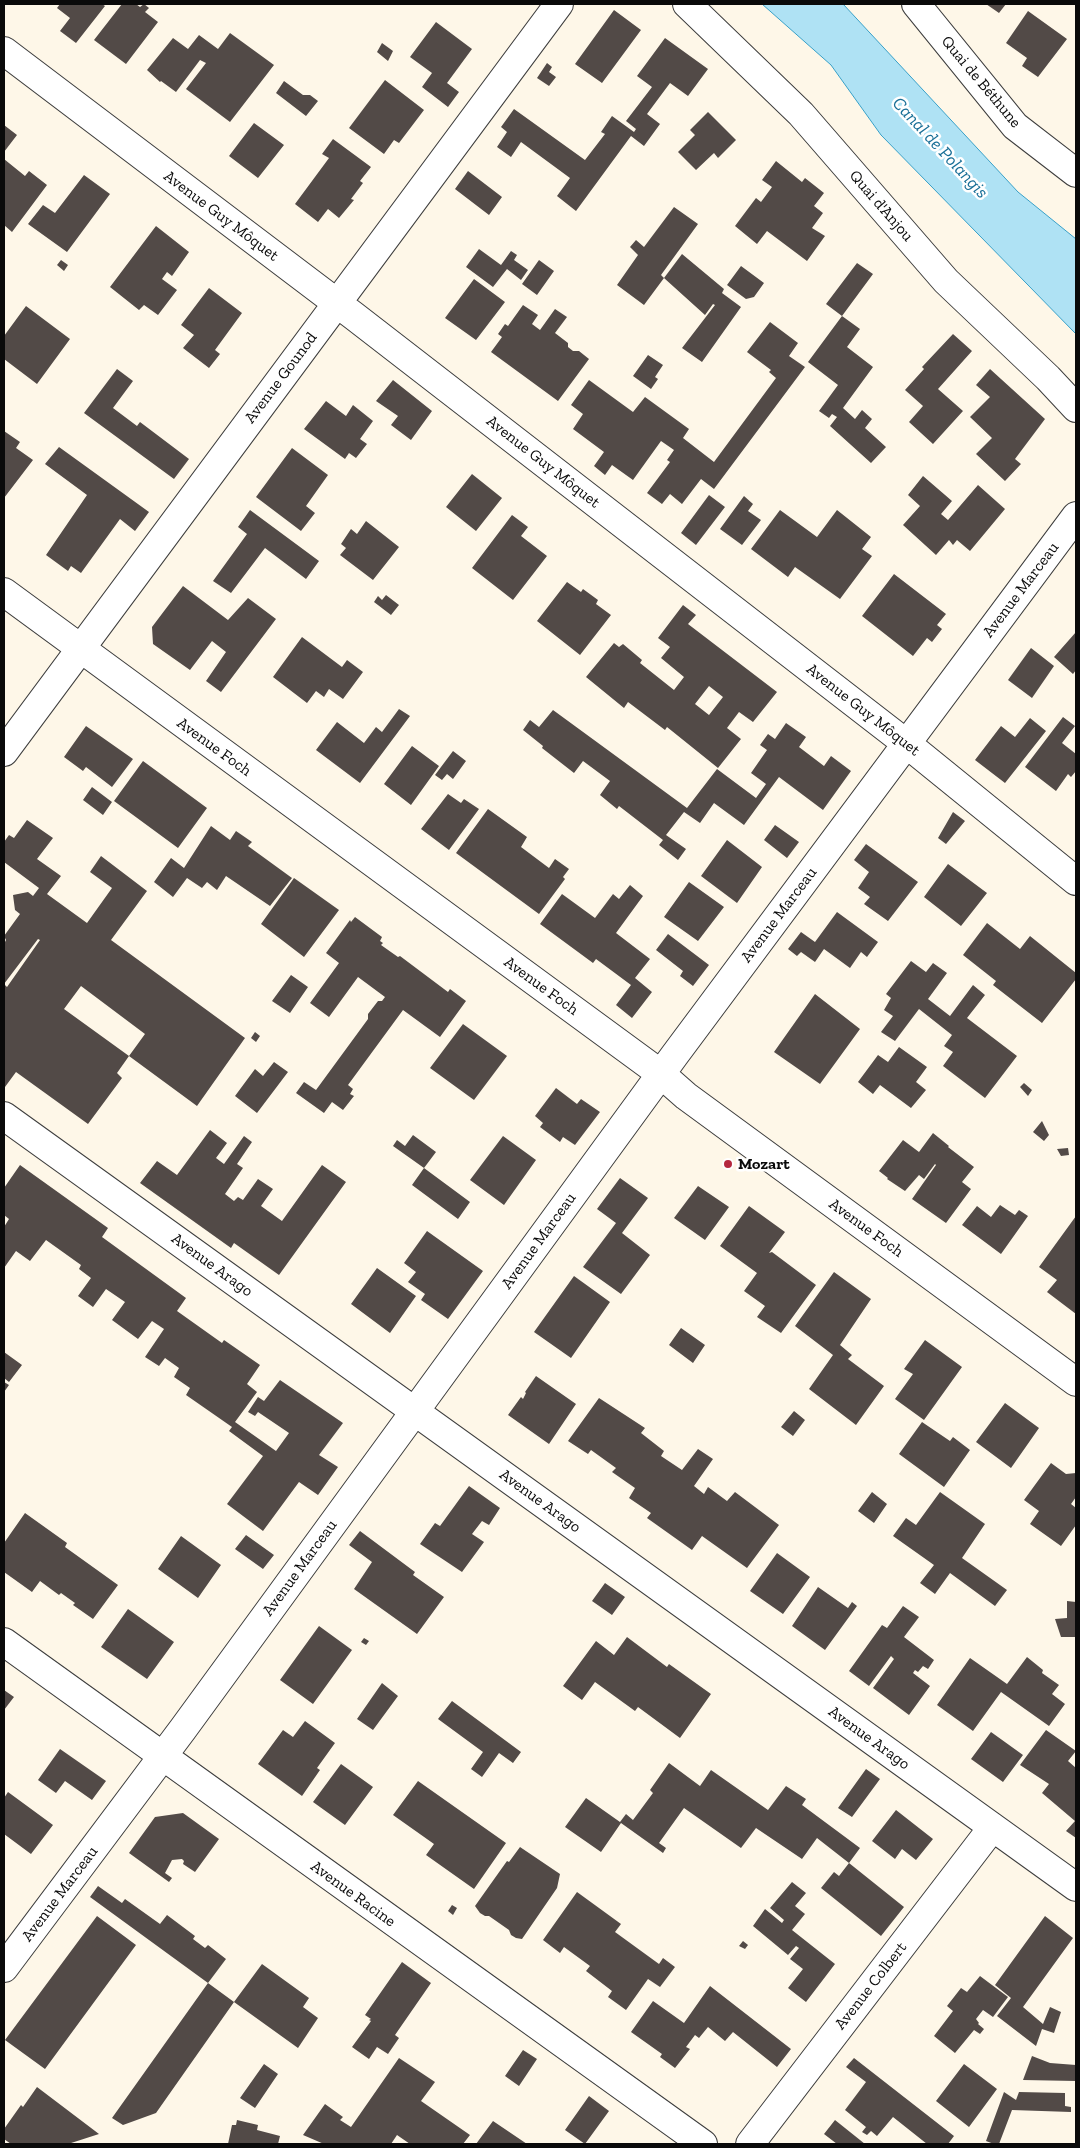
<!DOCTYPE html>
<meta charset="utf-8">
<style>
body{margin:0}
#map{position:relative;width:1080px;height:2148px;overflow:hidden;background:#fef7e8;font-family:"Zilla Slab",serif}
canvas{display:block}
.frame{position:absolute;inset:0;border:5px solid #0a0a0a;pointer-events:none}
</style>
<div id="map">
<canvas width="1080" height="2148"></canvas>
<div class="frame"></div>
</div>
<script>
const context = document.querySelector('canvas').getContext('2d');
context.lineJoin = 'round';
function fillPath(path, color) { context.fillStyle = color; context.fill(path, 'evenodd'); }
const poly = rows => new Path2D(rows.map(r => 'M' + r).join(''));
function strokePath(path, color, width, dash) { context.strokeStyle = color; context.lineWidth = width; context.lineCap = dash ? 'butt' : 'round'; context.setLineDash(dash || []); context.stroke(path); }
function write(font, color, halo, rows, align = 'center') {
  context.font = font + ' "Zilla Slab",serif'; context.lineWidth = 5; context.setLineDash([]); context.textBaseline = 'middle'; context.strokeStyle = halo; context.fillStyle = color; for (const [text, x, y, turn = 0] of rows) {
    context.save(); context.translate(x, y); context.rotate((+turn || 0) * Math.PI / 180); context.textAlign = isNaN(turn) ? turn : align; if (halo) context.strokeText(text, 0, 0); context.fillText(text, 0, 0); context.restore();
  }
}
const water = poly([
 [762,4,843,4,1018,192,1076,239,1076,334,881,135,831,65,762,4]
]);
const building = poly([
 [60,4,102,4,105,6,76,43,60,31,70,18,57,8],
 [122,4,136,4,140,7,144,4,149,8,145,12,158,22,126,64,94,40],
 [986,4,1006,4,999,13],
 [614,10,641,30,602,83,575,64],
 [1028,11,1067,39,1038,77,1022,66,1027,58,1006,43],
 [436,22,472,49,447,83,459,92,448,107,422,87,432,73,410,57],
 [230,33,274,65,230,122,186,89,206,63,200,60,176,92,161,81,160,82,147,70,173,38,188,49,199,35,218,49],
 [665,38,708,69,688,96,670,83,647,114,660,124,644,146,631,136,576,211,557,196,570,178,521,142,511,157,497,147,507,132,501,127,514,109,585,160,605,134,601,132,612,116,634,132,636,129,626,121,652,87,637,76],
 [382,43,393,51,388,61,377,52],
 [547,63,552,67,549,72,556,77,549,86,537,78],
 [385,80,424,110,399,143,394,140,384,154,349,128],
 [284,81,303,95,310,95,318,101,306,116,276,93],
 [708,112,736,140,718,158,714,153,696,170,678,152,695,135,690,130],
 [254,123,284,145,258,178,229,156],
 [4,125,17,135,4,152],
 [333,139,371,167,360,181,363,183,351,199,354,200,339,218,328,209,318,222,295,204,329,158,322,154],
 [4,159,25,176,29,171,47,185,12,232,4,225],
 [776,161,802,182,805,178,824,193,814,206,823,213,812,228,825,236,807,261,767,231,757,244,735,226,756,198,761,202,772,187,762,180],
 [468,171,502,197,489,215,455,189],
 [84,175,110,194,67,252,28,224,43,205,55,213],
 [674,207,698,224,661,275,664,278,644,305,617,285,638,255,630,247,636,240,644,247],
 [156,226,189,252,172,276,167,272,162,279,177,290,158,315,144,305,139,310,110,287],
 [479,249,501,265,511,251,517,255,514,260,528,270,521,280,507,269,493,287,466,267],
 [682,254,724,289,722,293,741,307,702,362,682,348,715,305,713,304,705,315,664,278],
 [61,260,68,265,64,271,57,265],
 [539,260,554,271,537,295,522,284],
 [857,263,873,274,842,316,826,304],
 [741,266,764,283,754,297,746,299,727,285],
 [474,279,505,302,476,340,445,318],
 [209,288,242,313,215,350,220,354,209,368,183,348,194,335,181,325],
 [523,305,538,315,532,324,540,330,555,309,567,317,555,333,568,343,568,347,573,351,579,351,589,359,558,401,491,352,502,337,498,334,505,324,508,326],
 [26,306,70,339,37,384,4,359,4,336],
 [842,316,860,329,847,347,873,367,843,408,855,419,862,410,872,419,865,428,886,447,871,463,830,426,837,417,832,414,829,418,819,411,838,385,808,362],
 [770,322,798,343,789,356,805,367,714,489,701,479,682,504,670,494,662,504,647,493,670,462,667,460,674,450,661,441,633,480,612,465,605,475,594,466,604,452,573,429,583,414,571,405,589,380,633,412,645,397,689,429,683,438,714,462,776,378,769,372,771,370,747,352],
 [953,334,972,351,938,389,963,411,933,444,909,422,923,406,905,390,924,369,922,367],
 [648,355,663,365,655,377,658,379,651,389,633,376],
 [117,369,133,381,113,408,137,426,140,422,189,459,174,479,84,413],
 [990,369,1045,419,1015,459,1021,464,1005,481,976,454,992,438,970,417,990,397,976,385],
 [393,380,432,411,411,440,391,425,398,416,376,401],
 [326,401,346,416,353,405,373,421,360,439,367,444,356,458,349,453,345,459,304,429],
 [4,431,20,442,16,448,33,460,4,498],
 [59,447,149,512,135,531,120,519,81,573,71,566,68,571,46,555,87,495,45,464],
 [292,448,328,475,306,506,315,513,301,531,256,497],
 [472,474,502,498,476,531,446,507],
 [923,476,952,501,941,514,948,520,978,485,1005,509,970,551,957,540,953,545,949,540,936,555,903,525,920,506,908,495],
 [709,495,725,507,696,545,681,533],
 [744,496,753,504,748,511,761,520,742,545,720,529],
 [250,510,319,561,306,579,265,548,231,593,213,581,247,534,238,527],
 [780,510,817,537,837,510,871,537,862,549,872,556,840,599,795,567,788,577,751,549],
 [512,515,528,527,521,536,547,556,513,600,472,568],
 [366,521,399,547,373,580,340,555,346,548,341,544,351,529,357,534],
 [894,574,946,614,937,625,942,629,932,642,927,638,913,656,862,616],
 [567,582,581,592,583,589,598,600,596,604,611,615,580,655,537,621],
 [183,586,228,620,248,598,276,619,221,692,206,681,226,652,212,641,190,670,153,644,152,627],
 [386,595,399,605,391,615,374,602,378,596,382,600],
 [683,605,696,615,688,624,777,692,753,722,739,712,727,728,741,739,718,768,667,727,665,730,628,702,624,708,586,677,614,643,619,647,623,644,642,660,640,663,674,690,684,677,661,658,670,647,658,638],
 [709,686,723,697,709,715,695,704],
 [1076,632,1076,670,1073,674,1054,657],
 [302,637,342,667,347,660,363,672,343,699,329,689,324,697,316,691,307,703,273,677],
 [1031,648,1054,666,1032,698,1008,680],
 [399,709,410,716,360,783,316,750,337,722,364,743,376,727,382,732],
 [553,710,687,808,717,769,756,798,766,784,751,773,767,750,760,745,768,734,775,739,786,723,806,737,799,747,824,766,831,756,851,771,823,810,779,777,744,825,714,803,700,823,684,812,666,835,686,849,678,860,659,845,663,840,619,806,617,809,600,795,610,781,583,761,574,773,542,748,543,746,523,730,530,720,539,727],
 [1063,717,1075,726,1062,743,1076,754,1076,771,1071,777,1068,774,1056,791,1025,767],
 [1030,718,1046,731,1005,783,975,760,1001,726,1015,737],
 [86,726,133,759,112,787,86,767,83,771,64,757],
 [412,746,439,766,411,805,384,784],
 [453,751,466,761,453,779,447,774,442,780,435,775],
 [143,761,207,808,178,848,114,801],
 [92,787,112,802,103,815,83,800],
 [448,794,461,803,464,799,479,809,449,850,421,829],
 [488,809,527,837,521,847,549,868,555,859,569,869,563,877,565,879,539,914,456,853],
 [953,812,965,821,946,844,938,838],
 [27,820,53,838,37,859,61,876,47,894,87,923,112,888,90,872,101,856,147,891,111,940,245,1038,197,1106,129,1056,145,1034,81,986,64,1009,129,1056,117,1073,122,1078,88,1124,16,1072,5,1087,4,1086,4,944,6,940,4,936,20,914,15,910,13,895,28,892,33,896,39,888,4,862,4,842,9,835,14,838],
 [38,939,40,940,7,987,4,984],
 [775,825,799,842,787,858,764,840],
 [211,826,230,840,236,831,252,842,248,846,292,878,270,906,226,876,217,890,207,882,202,888,187,878,173,897,154,882,171,858,184,868],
 [727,840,762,867,737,903,701,876],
 [866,844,918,882,888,921,864,904,870,897,858,888,869,872,854,860],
 [948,864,987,893,961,926,924,897],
 [294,878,339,910,304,957,261,924],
 [689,882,724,907,698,941,664,917],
 [630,885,643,896,616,933,650,959,635,978,652,992,632,1018,616,1005,631,985,596,959,593,963,540,924,562,894,595,918,613,894,619,899],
 [837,912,878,942,867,957,861,952,850,968,824,949,815,962,801,952,797,956,788,949,801,932,815,942],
 [355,917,382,937,380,941,383,943,381,945,398,957,400,956,448,992,450,989,466,1001,440,1037,403,1010,348,1085,353,1089,350,1094,354,1096,343,1110,332,1102,324,1113,296,1093,304,1082,316,1090,368,1019,368,1014,378,1001,382,1001,385,997,358,977,329,1017,310,1003,339,963,326,953,350,920,351,922],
 [987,923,1020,949,1030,936,1076,973,1076,979,1042,1023,993,985,996,981,963,955],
 [668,934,709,965,693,986,680,976,683,971,656,950],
 [911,961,926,972,933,963,947,973,928,999,950,1016,973,985,985,995,967,1018,1017,1056,985,1098,943,1066,953,1052,944,1046,952,1035,919,1009,895,1041,881,1032,893,1016,884,1010,891,998,886,994],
 [291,975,308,987,290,1013,272,1001],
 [815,994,860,1029,820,1084,774,1052],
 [463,1024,507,1056,474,1100,430,1068],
 [255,1032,260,1036,256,1042,251,1038],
 [899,1047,927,1067,916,1082,926,1090,911,1108,880,1085,873,1094,858,1082,878,1055,888,1062],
 [274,1062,288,1072,257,1113,235,1096,255,1069,263,1076],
 [1024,1083,1032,1090,1028,1096,1020,1087],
 [556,1088,577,1104,581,1099,600,1112,575,1145,563,1137,560,1142,540,1127,543,1123,535,1116],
 [1042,1121,1049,1135,1044,1141,1033,1132],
 [210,1130,227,1143,216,1158,224,1164,244,1136,252,1142,237,1164,243,1168,225,1194,234,1201,238,1197,243,1200,258,1179,273,1189,261,1206,282,1221,322,1165,346,1182,279,1275,234,1243,231,1248,140,1183,157,1161,177,1175],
 [933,1133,949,1146,948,1147,974,1167,962,1182,971,1189,946,1223,912,1199,936,1165,935,1164,924,1179,919,1175,905,1191,887,1179,888,1178,879,1171,903,1140,919,1152],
 [413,1135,436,1152,424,1168,393,1146,397,1140,405,1146],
 [503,1136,536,1160,504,1205,470,1180],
 [1068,1148,1069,1155,1061,1156,1057,1149],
 [20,1165,108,1228,102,1237,186,1298,177,1311,222,1343,224,1340,260,1365,247,1384,257,1392,235,1422,276,1451,289,1433,258,1412,255,1416,248,1412,258,1397,264,1401,280,1380,343,1423,319,1455,338,1467,318,1495,299,1482,263,1531,227,1504,263,1456,229,1431,232,1427,186,1395,190,1388,174,1377,179,1368,165,1358,159,1366,145,1357,164,1329,152,1321,138,1339,112,1320,125,1302,106,1289,93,1307,78,1296,91,1278,79,1269,81,1265,46,1240,30,1261,16,1251,4,1268,4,1227,9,1219,4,1215,4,1188],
 [424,1168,470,1202,458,1219,412,1185],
 [620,1178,648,1198,622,1233,650,1255,621,1294,583,1267,616,1223,597,1209],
 [698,1186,729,1207,705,1240,674,1218],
 [1000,1205,1015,1215,1019,1210,1028,1216,1001,1254,962,1225,977,1206,991,1217],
 [749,1206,785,1232,769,1253,772,1252,816,1285,781,1333,757,1317,765,1306,744,1291,757,1273,720,1246],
 [1076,1216,1076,1314,1047,1292,1057,1280,1039,1267],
 [427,1231,483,1271,448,1319,421,1300,425,1294,408,1282,416,1272,404,1263],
 [377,1268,416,1296,390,1333,351,1304],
 [834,1272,871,1299,840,1345,852,1355,848,1359,884,1386,856,1425,809,1389,833,1355,795,1326],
 [574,1276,610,1302,571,1358,534,1332],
 [681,1328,705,1345,693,1363,669,1345],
 [925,1340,962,1367,924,1420,895,1399,913,1374,904,1369],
 [4,1352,22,1365,9,1382,4,1378],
 [536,1376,576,1404,549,1444,508,1415,521,1397,523,1399,526,1393,525,1392],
 [4,1382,9,1385,4,1392],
 [599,1398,645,1428,641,1433,664,1451,661,1456,682,1470,698,1449,713,1459,694,1486,704,1494,708,1487,727,1501,735,1492,779,1525,747,1568,702,1536,692,1550,647,1518,651,1513,629,1498,635,1488,612,1472,616,1468,591,1450,588,1454,568,1441],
 [1005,1403,1039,1428,1011,1468,976,1442],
 [794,1411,805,1420,793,1436,781,1427],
 [922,1422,950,1441,953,1437,970,1450,944,1487,899,1454],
 [1051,1463,1066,1474,1076,1473,1076,1497,1071,1504,1076,1508,1076,1525,1061,1546,1030,1524,1039,1511,1024,1500],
 [469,1486,500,1508,489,1525,482,1521,472,1534,484,1542,462,1572,420,1544,435,1523,440,1526],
 [872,1492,887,1504,874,1523,858,1511],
 [940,1492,985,1524,962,1558,1007,1590,995,1606,950,1573,935,1594,920,1583,934,1565,893,1536,906,1518,916,1525],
 [25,1513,67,1543,65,1547,118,1585,93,1619,73,1605,75,1603,61,1593,59,1595,40,1581,32,1592,4,1572,4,1543],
 [360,1531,415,1572,413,1575,444,1597,417,1634,354,1589,372,1562,349,1545],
 [246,1535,274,1555,263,1569,235,1549],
 [181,1536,221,1565,198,1598,158,1569],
 [777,1553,810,1577,783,1614,750,1591],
 [605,1583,625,1597,612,1615,592,1601],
 [818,1587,848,1608,852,1602,857,1606,825,1650,792,1626],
 [1067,1601,1076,1602,1076,1637,1061,1637,1055,1619,1067,1618],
 [903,1606,919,1617,904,1637,934,1660,928,1669,923,1666,918,1672,915,1670,913,1673,930,1686,909,1715,873,1688,894,1659,891,1656,869,1686,849,1671,882,1625,887,1628],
 [128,1609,174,1642,147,1679,101,1647],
 [319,1626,352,1650,313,1704,280,1680],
 [627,1637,667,1667,669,1664,711,1694,680,1738,638,1707,635,1711,595,1682,582,1700,563,1686,596,1641,614,1655],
 [364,1638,369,1641,366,1645,361,1642],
 [1027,1657,1043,1670,1042,1673,1059,1685,1052,1694,1065,1704,1049,1726,1001,1692,973,1731,937,1705,970,1658,1007,1684],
 [382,1683,398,1696,373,1730,357,1719],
 [4,1690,14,1697,4,1710],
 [452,1701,521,1752,513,1763,499,1753,482,1777,471,1769,483,1752,438,1719],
 [305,1721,335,1743,317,1768,320,1770,302,1796,258,1764,283,1730,293,1737],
 [1046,1730,1076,1751,1068,1761,1076,1768,1076,1838,1066,1831,1075,1821,1042,1793,1049,1784,1020,1765],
 [991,1732,1023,1755,1003,1782,971,1759],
 [60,1749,106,1781,92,1800,65,1781,56,1793,38,1780],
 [669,1763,700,1786,711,1770,768,1810,786,1786,806,1799,802,1805,860,1848,849,1863,817,1838,802,1859,756,1828,741,1848,684,1808,659,1843,666,1848,663,1853,621,1823,601,1852,565,1827,586,1798,620,1822,626,1814,633,1820,653,1793,650,1790],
 [341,1764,373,1787,345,1825,313,1802],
 [866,1769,880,1779,852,1817,838,1808],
 [418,1781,506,1843,474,1889,426,1855,434,1844,393,1815],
 [8,1792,53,1825,31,1854,4,1834,4,1798],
 [896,1810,933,1839,916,1860,902,1849,895,1859,872,1841],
 [183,1813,219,1839,195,1872,183,1864,184,1861,182,1859,172,1860,165,1873,172,1878,169,1882,129,1853,155,1817],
 [520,1847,560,1874,557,1888,522,1939,516,1938,511,1935,509,1930,489,1916,485,1916,480,1913,475,1906,507,1861,509,1862],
 [849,1863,904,1907,881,1936,821,1888,834,1872,839,1876],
 [792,1882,806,1893,795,1906,805,1914,792,1930,835,1964,806,2002,788,1988,803,1969,790,1959,799,1948,796,1946,788,1955,753,1926,765,1909,782,1923,784,1920,770,1908],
 [98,1886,122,1903,125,1899,160,1924,167,1915,195,1936,193,1939,205,1948,208,1945,226,1959,208,1983,90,1897],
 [577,1892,621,1924,615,1932,659,1964,663,1958,675,1967,660,1987,648,1979,626,2010,608,1997,612,1991,586,1971,590,1966,564,1947,560,1953,543,1940],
 [452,1905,457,1908,453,1915,448,1911],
 [97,1916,136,1945,45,2069,5,2040],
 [1045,1916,1073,1938,1023,2007,1043,2024,1050,2007,1061,2012,1054,2033,1042,2029,1036,2046,997,2016,1011,1998,995,1985],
 [743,1941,748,1945,745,1949,739,1946],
 [402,1962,431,1983,395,2035,399,2038,388,2054,377,2047,369,2059,352,2047,371,2021,369,2020,371,2019,365,2015],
 [262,1964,309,1998,303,2007,318,2018,298,2048,234,2002],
 [980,1976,1008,1997,993,2017,983,2010,976,2019,979,2023,978,2024,984,2029,980,2034,974,2030,955,2053,934,2036,953,2011,947,2006,961,1988,967,1992],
 [208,1983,234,2002,156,2113,123,2125,112,2118],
 [710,1986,791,2049,777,2067,733,2032,725,2041,708,2027,699,2038,695,2035,686,2047,690,2049,675,2068,660,2057,662,2054,631,2032,653,2001,684,2023],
 [523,2050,537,2059,519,2086,505,2076],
 [1032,2056,1050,2063,1076,2065,1076,2081,1023,2080],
 [399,2058,435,2082,421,2101,470,2135,463,2144,410,2144,397,2135,391,2144,324,2144,303,2135,325,2104,343,2117,340,2120,351,2127],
 [854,2058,954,2136,948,2144,927,2144,893,2117,877,2136,871,2131,867,2135,862,2132,866,2127,845,2110,866,2082,846,2067],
 [264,2064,278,2074,255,2108,240,2098],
 [964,2064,997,2089,969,2127,936,2101],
 [37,2087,99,2134,68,2144,11,2144,4,2139,4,2129,21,2105,23,2107],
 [1004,2092,1016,2100,1019,2092,1065,2093,1065,2106,1071,2107,1071,2112,1012,2110,999,2144,994,2144,986,2141],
 [589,2096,609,2111,585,2144,565,2130],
 [237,2120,258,2125,257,2130,280,2136,278,2144,228,2144,232,2125,236,2125],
 [835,2120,865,2144,837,2144,824,2134],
 [493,2121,527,2144,476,2144]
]);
const street = poly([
 [687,4,801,114,946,281,1048,378,1076,408],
 [916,4,1015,126,1076,173],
 [4,51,354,316,907,744,1076,881],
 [4,592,661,1074,686,1096,1076,1382],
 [4,752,559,4],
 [4,1116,1076,1887],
 [4,1642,703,2144],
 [4,1968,183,1729,674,1056,1076,516],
 [750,2144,992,1828]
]);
const markers = [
 [728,1164,5,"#b5283f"]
];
const streetNames = [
 ["Quai de Béthune",981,82,50],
 ["Quai d'Anjou",881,206,49],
 ["Avenue Guy Môquet",221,216,37],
 ["Avenue Gounod",281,378,-53],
 ["Avenue Guy Môquet",543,462,38],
 ["Avenue Marceau",1021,590,-53],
 ["Avenue Guy Môquet",863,710,38],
 ["Avenue Foch",214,747,36],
 ["Avenue Marceau",779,915,-53],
 ["Avenue Foch",541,986,36],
 ["Avenue Foch",866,1228,36],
 ["Avenue Marceau",539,1241,-54],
 ["Avenue Arago",212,1265,36],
 ["Avenue Arago",540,1501,36],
 ["Avenue Marceau",300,1568,-54],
 ["Avenue Arago",869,1738,36],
 ["Avenue Marceau",60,1894,-53],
 ["Avenue Racine",353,1894,36],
 ["Avenue Colbert",871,1986,-52]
];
const poiNames = [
 ["Mozart",738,1164]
];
const waterNames = [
 ["Canal de Polangis",940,148,47]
];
fillPath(water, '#afe2f4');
strokePath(water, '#38a0c8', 1);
fillPath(building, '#524a47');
strokePath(street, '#3d3d3d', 30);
strokePath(street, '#fff', 28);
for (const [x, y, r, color] of markers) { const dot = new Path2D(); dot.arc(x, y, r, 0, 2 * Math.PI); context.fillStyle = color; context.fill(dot); strokePath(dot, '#fff', 2); }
write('16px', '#0a0a0a', '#fff', streetNames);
write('bold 16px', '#0a0a0a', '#fff', poiNames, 'left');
write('italic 18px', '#196f97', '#fff', waterNames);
</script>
